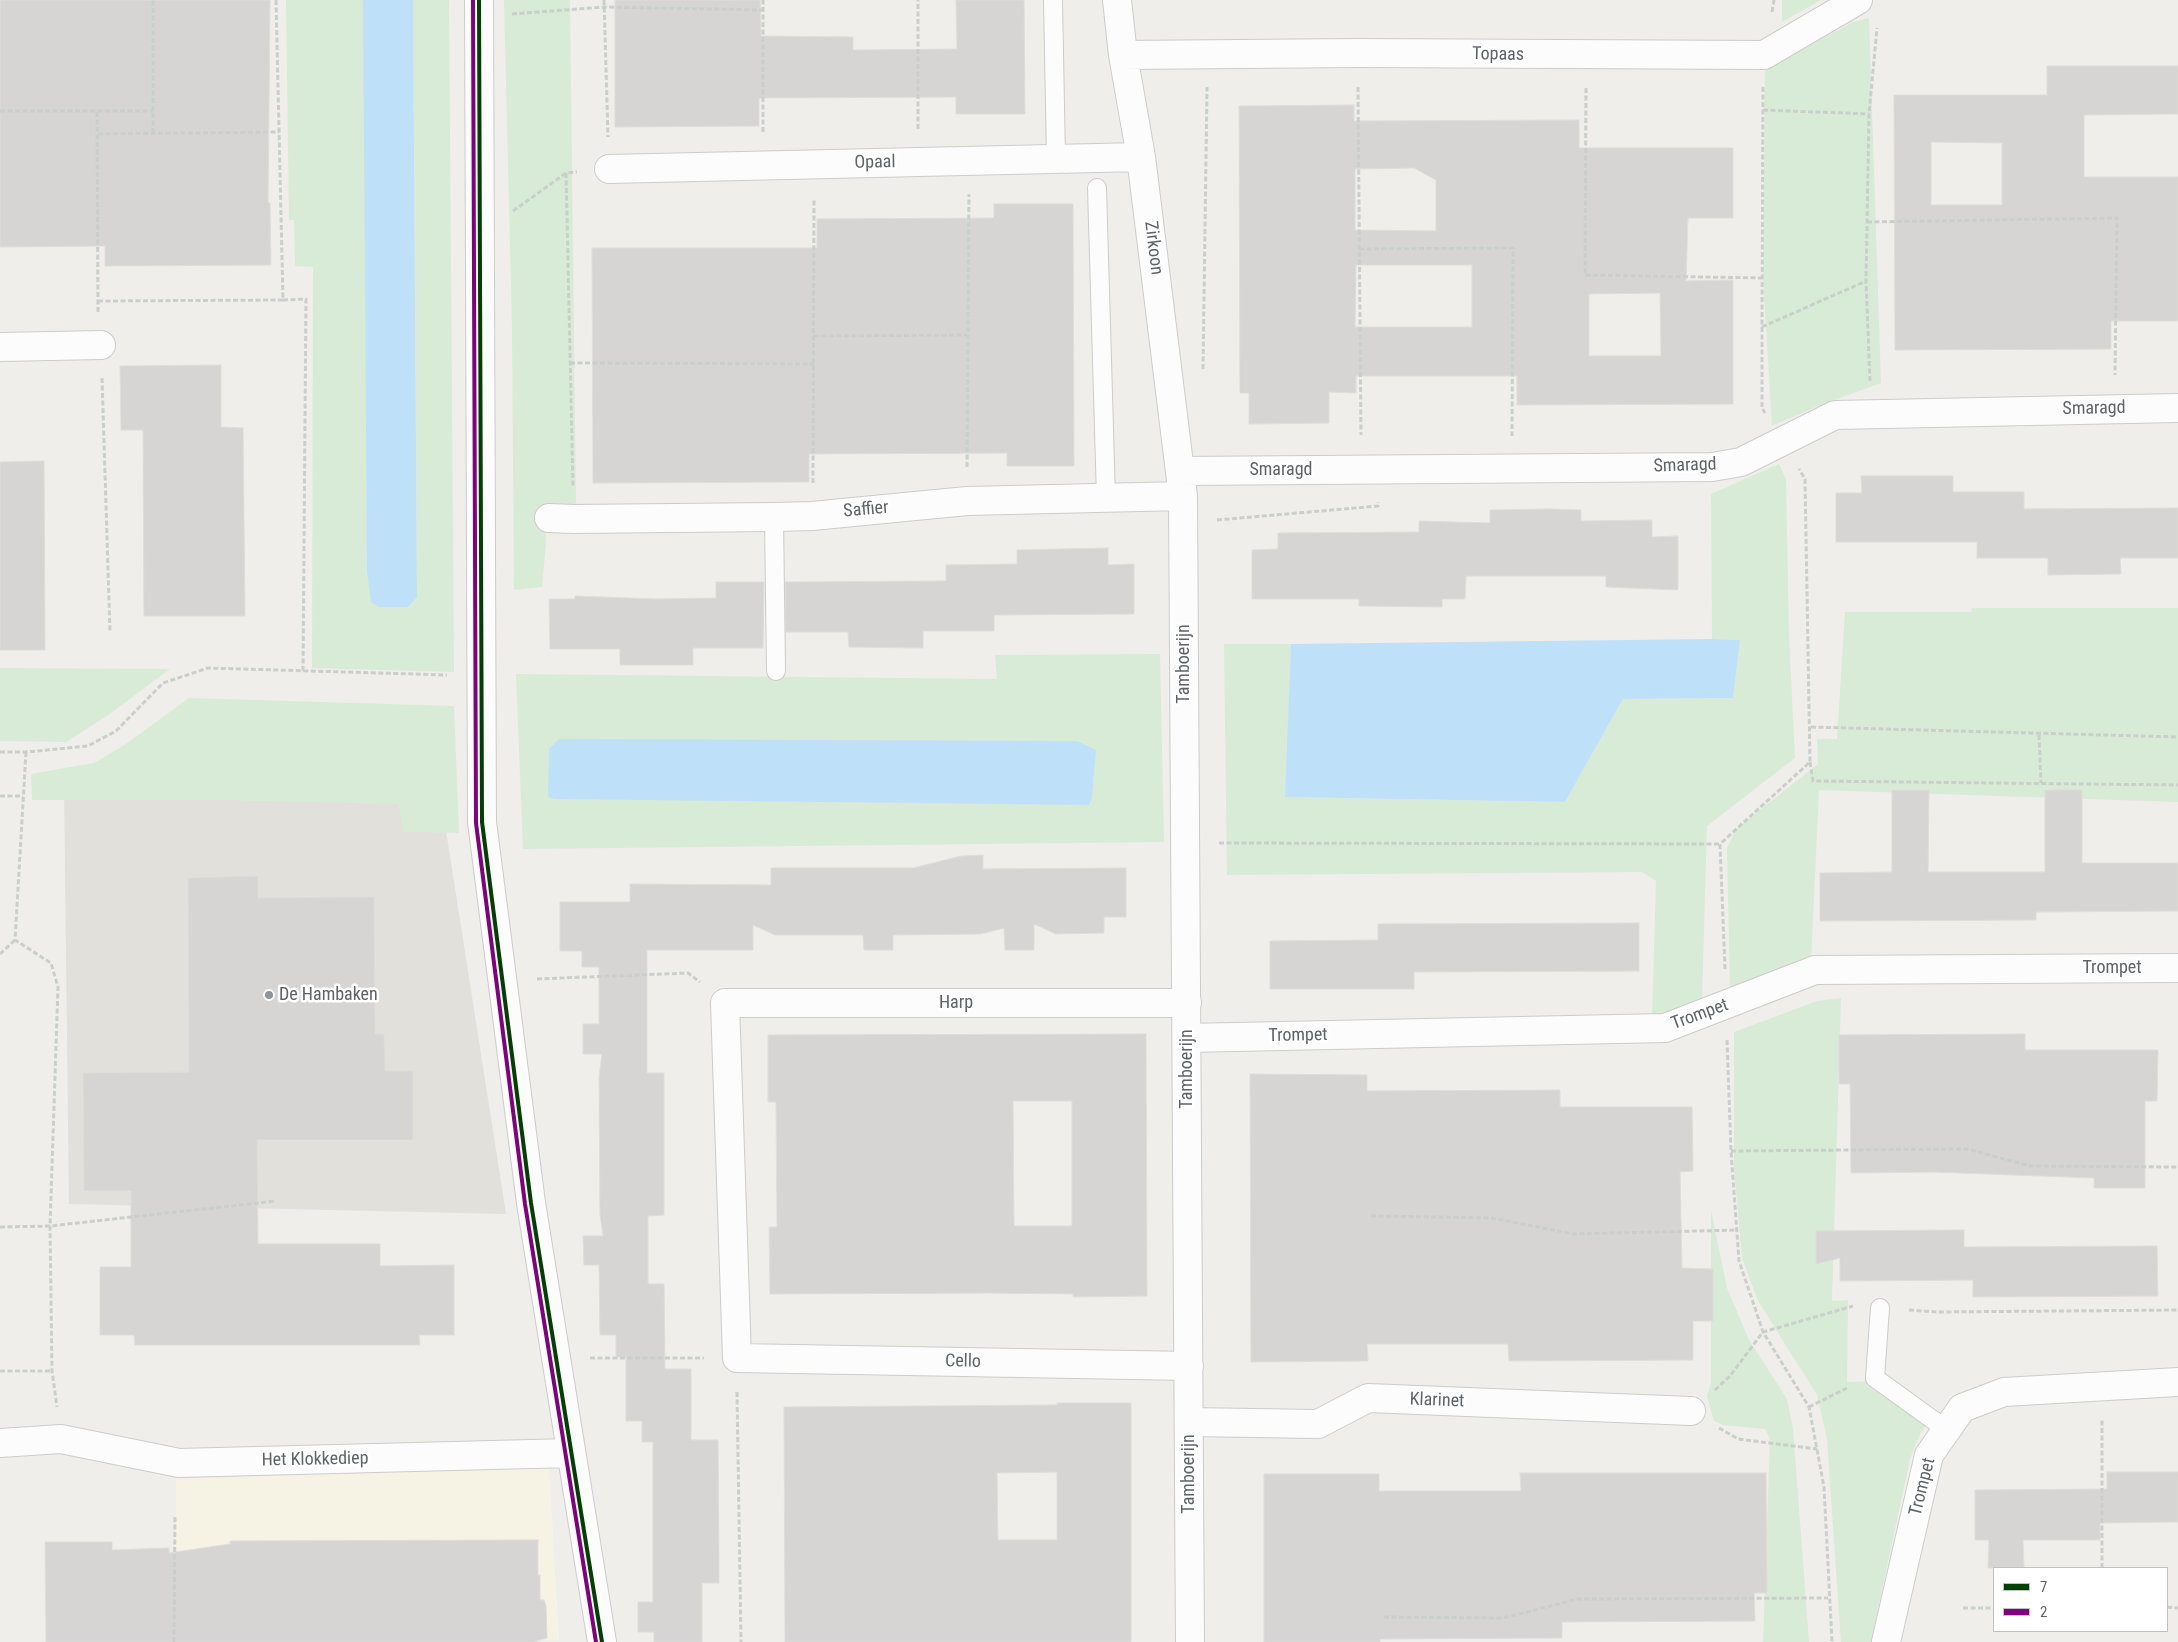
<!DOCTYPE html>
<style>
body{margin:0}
#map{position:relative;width:2178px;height:1642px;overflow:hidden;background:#efeeea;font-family:"Roboto Condensed",sans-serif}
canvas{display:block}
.legend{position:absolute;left:1993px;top:1567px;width:175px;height:65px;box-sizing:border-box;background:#fff;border:1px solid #bfc1c3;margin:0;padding:6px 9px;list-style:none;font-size:15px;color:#5f6368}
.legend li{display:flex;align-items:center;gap:10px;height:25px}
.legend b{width:25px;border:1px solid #bfc1c3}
</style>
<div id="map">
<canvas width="2178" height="1642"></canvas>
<ul class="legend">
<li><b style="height:6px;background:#004000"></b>7</li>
<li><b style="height:6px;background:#800080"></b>2</li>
</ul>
</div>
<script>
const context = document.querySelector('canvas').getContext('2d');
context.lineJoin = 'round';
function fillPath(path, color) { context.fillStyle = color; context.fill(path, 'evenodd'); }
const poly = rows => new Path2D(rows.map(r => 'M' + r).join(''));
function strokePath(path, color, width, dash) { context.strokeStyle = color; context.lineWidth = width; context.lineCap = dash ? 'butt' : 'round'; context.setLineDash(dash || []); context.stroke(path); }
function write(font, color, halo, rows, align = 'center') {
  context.font = font + ' "Roboto Condensed",sans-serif'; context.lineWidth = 5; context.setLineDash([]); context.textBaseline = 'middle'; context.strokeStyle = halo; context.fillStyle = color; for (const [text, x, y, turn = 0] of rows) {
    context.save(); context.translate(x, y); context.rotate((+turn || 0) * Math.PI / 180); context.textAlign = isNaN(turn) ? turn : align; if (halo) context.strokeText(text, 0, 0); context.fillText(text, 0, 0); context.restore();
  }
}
const commercial = poly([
 [549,1467,559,1640,176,1642,176,1479]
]);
const education = poly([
 [64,784,439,786,506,1214,69,1204]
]);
const green = poly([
 [286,0,363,0,379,607,408,607,417,596,413,0,449,0,454,672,312,668,313,267,295,266,294,220,289,220],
 [504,0,570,0,576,507,544,506,546,543,542,587,514,590,512,328],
 [1782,0,1821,0,1782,22],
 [1869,18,1881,383,1818,406,1772,426,1763,278,1765,66,1785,59,1853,22],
 [1779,464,1786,479,1789,637,1795,758,1707,826,1702,1000,1652,1017,1656,881,1642,872,1227,875,1224,644,1291,644,1286,797,1565,802,1623,699,1733,698,1740,640,1712,639,1711,494],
 [1972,608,2178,608,2178,802,1819,790,1811,962,1730,991,1727,848,1736,829,1818,764,1817,739,1837,739,1845,612,1971,612],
 [1160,654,1164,842,523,849,516,674,997,679,995,655],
 [0,668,170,669,107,716,66,742,0,741],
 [189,698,454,706,459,833,404,832,398,804,213,800,32,800,31,774,94,763,126,744],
 [1841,998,1832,1301,1848,1300,1847,1382,1890,1381,1927,1424,1919,1436,1910,1459,1871,1642,1841,1642,1827,1439,1817,1395,1758,1301,1742,1258,1734,1169,1734,1032,1817,1001],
 [1711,1210,1727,1288,1749,1340,1787,1399,1793,1429,1809,1642,1763,1642,1770,1438,1765,1429,1723,1425,1714,1421,1707,1396,1711,1383]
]);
const water = poly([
 [363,0,413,0,417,597,408,607,379,607,371,602,367,571],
 [1712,639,1740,640,1733,698,1623,699,1565,802,1285,797,1291,644],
 [559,739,1077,741,1096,750,1092,798,1089,805,555,799,548,797,549,749]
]);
const building = poly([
 [0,0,270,0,268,203,270,203,271,265,105,266,105,246,0,247,0,0],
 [615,0,760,0,761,36,853,37,853,50,957,49,956,0,1024,0,1025,114,956,114,956,97,759,98,759,126,615,127,615,0],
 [2047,66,2178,66,2178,114,2084,115,2084,177,2178,177,2178,321,2111,321,2111,349,1895,350,1894,95,2047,95,2047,66],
 [1931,142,2002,143,2002,205,1931,205,1931,142],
 [1354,105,1354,121,1579,120,1579,148,1733,148,1733,218,1688,218,1686,281,1733,280,1733,404,1517,405,1517,376,1356,376,1356,393,1329,392,1329,423,1249,424,1249,393,1240,393,1239,106,1354,105],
 [1414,168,1436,180,1436,231,1355,230,1355,169,1414,168],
 [1356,265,1472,265,1472,327,1355,327,1356,265],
 [1660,293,1661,356,1589,356,1589,294,1660,293],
 [994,204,1073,204,1074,466,1007,466,1007,453,809,454,809,482,593,483,592,248,817,248,817,219,994,218,994,204],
 [221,365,221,427,243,428,245,616,144,616,143,430,121,430,120,366,221,365],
 [44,461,45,650,0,650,0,462,44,461],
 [1861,476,1953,476,1953,492,2024,492,2024,509,2178,508,2178,558,2120,558,2121,574,2048,575,2048,558,1977,558,1977,542,1836,542,1836,493,1862,493,1861,476],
 [1549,509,1581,510,1581,521,1652,520,1652,537,1678,536,1678,590,1606,587,1606,576,1466,576,1465,599,1442,599,1442,607,1359,606,1359,599,1252,599,1252,550,1278,549,1278,533,1419,532,1419,521,1490,523,1490,510,1549,509],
 [1108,548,1108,565,1134,564,1134,614,994,615,994,631,923,631,923,648,849,647,848,632,786,632,785,582,946,581,946,565,1017,564,1017,550,1108,548],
 [716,582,764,582,763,648,693,648,693,665,620,665,620,649,550,649,549,599,575,599,575,596,656,599,716,598,716,582],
 [1892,790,1929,790,1928,872,2045,872,2045,790,2082,790,2082,863,2178,863,2178,911,2036,912,2036,920,1820,921,1820,873,1892,872,1892,790],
 [983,855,983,869,1126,868,1126,917,1104,917,1104,933,1056,934,1034,924,1034,950,1005,950,1004,928,981,934,893,935,893,950,864,950,863,935,775,935,753,925,753,950,647,950,647,1073,664,1073,664,1215,648,1216,648,1284,664,1284,665,1369,691,1369,691,1440,718,1440,719,1554,719,1583,702,1583,702,1642,654,1642,654,1632,638,1632,638,1602,653,1602,653,1442,642,1442,642,1421,626,1421,626,1357,616,1357,616,1335,600,1335,599,1265,584,1265,583,1236,603,1236,600,1214,599,1077,602,1054,583,1054,583,1024,599,1024,599,967,582,967,582,951,560,951,560,902,630,902,630,884,771,885,771,868,913,868,961,856,983,855],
 [258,876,258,898,374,897,375,1034,384,1034,385,1071,413,1071,413,1140,257,1140,258,1244,380,1244,380,1266,454,1265,454,1335,419,1335,420,1345,135,1345,134,1335,100,1335,100,1267,131,1267,131,1191,84,1191,83,1073,189,1072,188,878,258,876],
 [1639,923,1639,971,1414,972,1414,989,1270,989,1270,941,1378,940,1378,924,1639,923],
 [1146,1034,1147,1296,1073,1297,1073,1294,989,1293,770,1294,769,1227,777,1227,776,1102,768,1102,768,1035,1146,1034],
 [1013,1101,1072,1101,1072,1226,1014,1226,1013,1101],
 [2025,1034,2025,1050,2158,1050,2157,1101,2145,1101,2145,1188,2094,1188,2094,1178,1932,1172,1851,1173,1850,1084,1839,1084,1839,1035,2025,1034],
 [1250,1074,1367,1075,1367,1091,1560,1090,1560,1107,1692,1107,1693,1171,1680,1172,1682,1268,1713,1269,1713,1321,1693,1321,1693,1360,1509,1361,1508,1344,1367,1344,1368,1361,1251,1362,1250,1074],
 [1964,1230,1964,1247,2157,1246,2158,1296,1973,1297,1973,1280,1840,1281,1840,1258,1816,1264,1816,1231,1964,1230],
 [1057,1403,1131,1403,1131,1642,785,1642,784,1407,1057,1405,1057,1403],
 [1057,1472,1057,1540,998,1540,997,1473,1057,1472],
 [2107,1472,2178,1472,2178,1522,2100,1523,2100,1540,2023,1540,2024,1568,1988,1568,1989,1540,1975,1540,1975,1490,2107,1489,2107,1472],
 [1520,1473,1766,1473,1767,1593,1754,1593,1755,1621,1562,1622,1562,1638,1380,1639,1380,1642,1264,1642,1264,1474,1379,1474,1379,1491,1521,1491,1520,1473],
 [538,1540,538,1576,540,1575,540,1600,544,1600,546,1606,547,1638,533,1642,46,1642,45,1542,112,1542,112,1550,169,1548,169,1553,230,1544,230,1541,538,1540]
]);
const path = poly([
 [276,0,283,300,306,299,303,672],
 [604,0,608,137],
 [1772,12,1774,0],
 [512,14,604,7,763,10],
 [1358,87,1361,435],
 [1763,87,1762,327,1762,408,1765,413],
 [1586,88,1585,275,1763,278],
 [1763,110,1869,114],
 [0,111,153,111],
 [97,112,98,312],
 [918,129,918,0],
 [763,132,763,0],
 [153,133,153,0],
 [98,134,279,132],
 [566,173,573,487],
 [513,211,566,173,577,172],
 [1867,222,2117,218,2115,375],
 [1359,249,1513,248,1512,436],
 [98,301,283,300],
 [1762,327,1866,281],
 [814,336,967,335],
 [570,363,814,364],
 [1203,369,1207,87],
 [102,378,110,632],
 [1870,381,1866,281,1869,114,1877,28],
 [967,467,969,194],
 [813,483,814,199],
 [1217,520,1378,506,1378,502],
 [1811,727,2178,737],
 [2039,735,2041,783],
 [0,752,26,752,88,746,116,731,163,683,208,668,447,675],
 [26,752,15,940,51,963,58,987,50,1226,52,1371,57,1407],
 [1810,762,1813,781,2178,785],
 [0,796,23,796],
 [1219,843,1720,844],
 [0,954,15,940],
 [1725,969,1720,844,1810,762,1805,479,1799,469],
 [537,979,688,973,700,982],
 [1727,1040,1731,1151,1739,1261,1763,1332,1809,1407,1824,1487,1832,1642],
 [1731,1151,1967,1149,2030,1166,2178,1167],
 [1371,1216,1492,1218,1573,1234,1738,1230],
 [0,1227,50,1226,276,1201],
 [1909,1310,1937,1312,2178,1310],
 [590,1358,704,1358],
 [0,1371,52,1371],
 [1715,1390,1730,1376,1763,1332,1853,1306],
 [737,1392,741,1642],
 [1809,1407,1847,1388],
 [1719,1428,1738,1439,1817,1449],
 [2102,1568,2102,1419],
 [2167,1607,2178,1608],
 [1963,1608,1994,1608],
 [1384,1617,1503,1618,1578,1599,1828,1598],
 [174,1642,175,1515]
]);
const lane = poly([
 [1053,0,1056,159],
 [1097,188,1106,498],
 [774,517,776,671],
 [1880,1308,1875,1378,1947,1430]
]);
const street = poly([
 [479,0,482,822,531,1203,602,1642],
 [1117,0,1123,55,1141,157,1183,496,1190,1642],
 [1123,55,1358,53,1764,55,1858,0],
 [609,169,1141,157],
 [0,347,101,345],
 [1181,471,1712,467,1741,462,1835,415,2178,408],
 [549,518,573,519,774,517,812,516,967,501,1183,496],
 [1187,1003,725,1003,737,1358,1189,1366],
 [1187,1038,1665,1028,1815,970,2178,968],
 [1189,1422,1318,1424,1368,1398,1691,1411],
 [0,1443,61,1439,179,1463,571,1453],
 [1886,1642,1929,1455,1962,1408,2004,1392,2178,1382]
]);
const bus1 = poly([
 [479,0,482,822,531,1203,602,1642]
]);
const bus2 = poly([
 [473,0,476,823,525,1204,596,1642]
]);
const markers = [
 [269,995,5,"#919496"]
];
const streetNames = [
 ["Topaas",1498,55,1],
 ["Opaal",875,163,-1],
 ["Zirkoon",1153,248,83],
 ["Smaragd",2094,409,-1],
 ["Smaragd",1685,466,-2],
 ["Smaragd",1281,470],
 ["Saffier",866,510,-5],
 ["Tamboerijn",1184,664,-90],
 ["Trompet",2112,968],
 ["Harp",956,1003],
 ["Trompet",1700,1015,-20],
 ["Trompet",1298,1036,-1],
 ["Tamboerijn",1187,1069,-90],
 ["Cello",963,1362,1],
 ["Klarinet",1437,1401,2],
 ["Het Klokkediep",315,1460,-1],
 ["Tamboerijn",1189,1474,-90],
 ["Trompet",1923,1487,-76]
];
const poiNames = [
 ["De Hambaken",279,995]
];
fillPath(commercial, '#f7f3e4');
fillPath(education, '#e2e0da');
fillPath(green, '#d8ebd6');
fillPath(water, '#bfe0f9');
fillPath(building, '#d6d5d3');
strokePath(building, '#deddd9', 1);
strokePath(lane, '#cbcccc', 20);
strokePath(street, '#cbcccc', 30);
strokePath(path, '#cacfcc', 3, [5, 2.5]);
strokePath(lane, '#fdfcfc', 18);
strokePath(street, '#fdfcfc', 28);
strokePath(bus1, '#004000', 4);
strokePath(bus2, '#800080', 4);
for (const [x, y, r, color] of markers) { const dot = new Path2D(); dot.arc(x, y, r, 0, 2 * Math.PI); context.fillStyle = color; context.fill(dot); strokePath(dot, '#fff', 2); }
write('18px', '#5f6368', '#fff', streetNames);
write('18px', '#5f6368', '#fff', poiNames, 'left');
</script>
